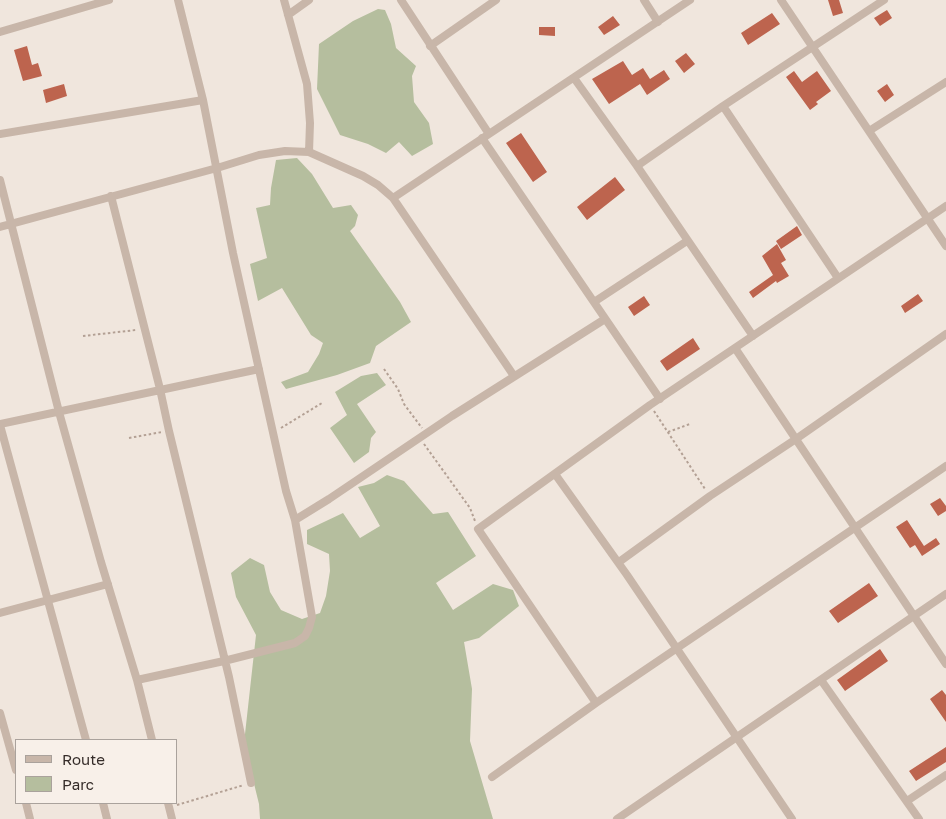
<!DOCTYPE html>
<style>
body{margin:0}
#map{position:relative;width:946px;height:819px;overflow:hidden;background:#f0e6dd;font-family:"Golos Text",sans-serif}
canvas{display:block}
.legend{position:absolute;left:15px;top:739px;width:162px;height:65px;box-sizing:border-box;background:#f8f0e9;border:1px solid #aaa29c;margin:0;padding:6px 9px;list-style:none;font-size:15px;color:#352c29}
.legend li{display:flex;align-items:center;gap:10px;height:25px}
.legend b{width:25px;border:1px solid #aaa29c}
</style>
<div id="map">
<canvas width="946" height="819"></canvas>
<ul class="legend">
<li><b style="height:6px;background:#c8b6a9"></b>Route</li>
<li><b style="height:14px;background:#b5be9e"></b>Parc</li>
</ul>
</div>
<script>
const context = document.querySelector('canvas').getContext('2d');
context.lineJoin = 'round';
function fillPath(path, color) { context.fillStyle = color; context.fill(path, 'evenodd'); }
const poly = rows => new Path2D(rows.map(r => 'M' + r).join(''));
function strokePath(path, color, width, dash) { context.strokeStyle = color; context.lineWidth = width; context.lineCap = dash ? 'butt' : 'round'; context.setLineDash(dash || []); context.stroke(path); }
const green = poly([
 [378,9,385,10,391,24,396,48,416,66,412,76,414,102,429,123,433,144,412,156,399,142,386,153,368,144,340,135,317,89,319,44,353,21],
 [297,158,312,174,333,208,351,205,358,215,355,226,350,231,400,302,411,322,376,346,370,363,337,375,286,389,281,382,308,372,319,354,323,343,311,335,282,288,258,301,250,264,267,258,256,208,270,205,271,188,276,160],
 [377,373,386,385,357,404,376,432,371,438,369,452,354,463,330,428,347,415,335,392,361,376],
 [387,475,404,481,433,514,448,512,476,556,436,583,453,610,493,584,513,590,519,606,479,638,464,642,472,689,470,741,493,819,260,819,259,804,244,743,256,635,236,597,231,573,250,558,264,565,270,592,281,610,302,619,320,613,326,596,330,571,329,554,307,544,307,530,343,513,360,538,380,526,358,487,374,483]
]);
const building = poly([
 [828,0,839,0,843,13,833,16],
 [887,10,892,18,880,26,874,18],
 [772,13,780,24,748,45,741,33],
 [613,16,620,25,604,35,598,27],
 [539,27,555,27,555,36,539,35],
 [27,46,32,65,38,63,42,76,23,81,14,50],
 [686,53,695,64,684,73,675,61],
 [623,61,632,75,643,68,650,79,664,70,670,79,647,95,640,84,609,104,592,79],
 [794,71,802,82,817,71,831,91,816,102,818,104,810,110,786,77],
 [64,84,67,96,46,103,43,90],
 [887,84,894,95,885,102,877,91],
 [521,133,547,172,533,182,506,143],
 [615,177,625,190,587,220,577,207],
 [797,226,802,235,781,249,776,241],
 [777,244,786,260,781,263,789,276,777,283,776,281,753,298,749,292,773,275,762,256],
 [918,294,923,301,905,313,901,306],
 [644,296,650,305,634,316,628,307],
 [693,338,700,349,667,371,660,361],
 [940,498,946,506,946,511,938,516,930,504],
 [907,520,924,546,936,538,940,544,922,556,915,545,910,548,896,527],
 [869,583,878,596,838,623,829,611],
 [880,649,888,661,845,691,837,680],
 [942,690,946,695,946,722,930,699],
 [946,747,946,762,916,781,909,771]
]);
const path = poly([
 [83,336,136,330],
 [384,369,398,389,404,404,422,428],
 [654,411,705,489],
 [281,428,322,403],
 [668,432,690,424],
 [129,438,162,432],
 [424,444,470,508,475,521],
 [177,805,244,785]
]);
const minor = poly([
 [284,0,307,84,310,123,309,152],
 [401,0,489,134],
 [644,0,658,22],
 [781,0,946,246],
 [288,15,309,0],
 [0,32,109,0],
 [430,46,496,0],
 [574,78,637,166,753,336],
 [723,106,838,278],
 [869,131,946,82],
 [0,134,203,100],
 [482,138,660,399],
 [637,166,723,106,884,0],
 [0,180,59,412,101,562,137,680,152,740],
 [111,196,160,389,169,431,229,677,251,783],
 [393,198,690,0],
 [0,227,217,168,259,155,285,151,309,152,363,176,378,185,393,198,514,376],
 [594,302,687,241],
 [735,348,946,664],
 [0,424,259,369],
 [0,425,86,740],
 [555,474,627,575,792,819],
 [295,520,329,499,452,416,605,319],
 [619,562,710,496,796,439,946,334],
 [0,613,108,584],
 [137,680,224,661,295,643,305,636,309,628,312,617,295,520,286,491,233,253,203,100,178,0],
 [821,680,919,819],
 [596,703,478,529,650,405,946,206],
 [0,713,16,770],
 [492,777,596,703,946,466],
 [907,801,946,775],
 [26,803,30,819],
 [103,803,107,819],
 [168,803,172,819],
 [617,819,946,594]
]);
fillPath(green, '#b5be9e');
fillPath(building, '#bd644e');
strokePath(path, '#b3a094', 2, [2.5, 2.5]);
strokePath(minor, '#c8b6a9', 8);
</script>
